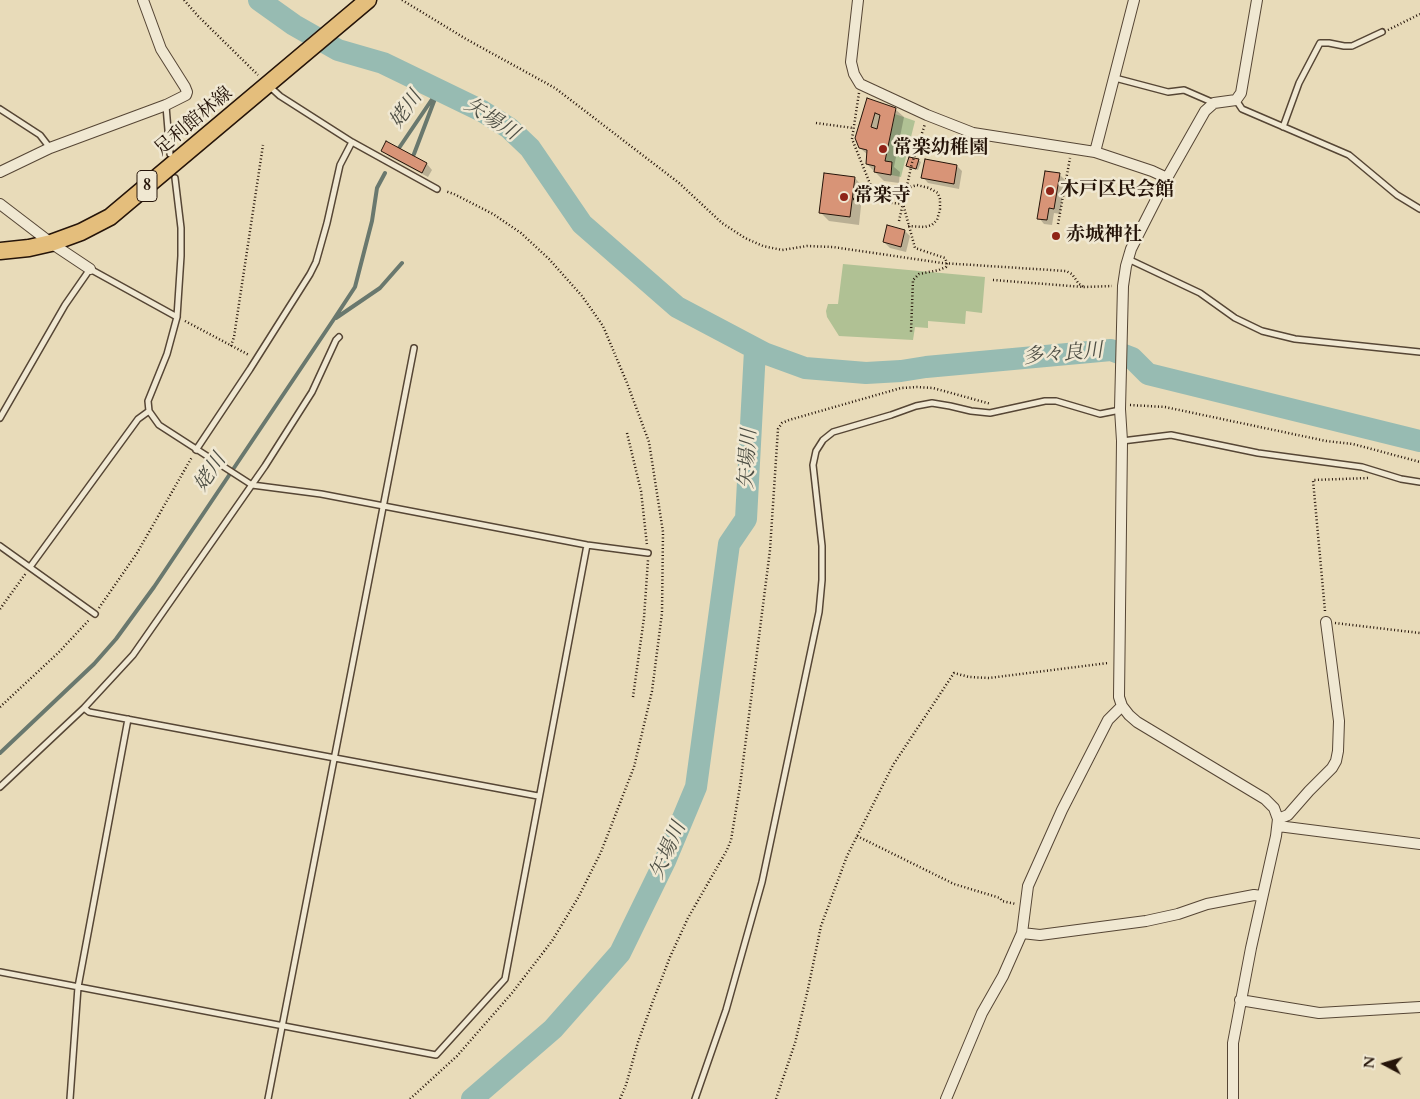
<!DOCTYPE html>
<meta charset="utf-8">
<style>
body{margin:0}
#map{position:relative;width:1420px;height:1099px;overflow:hidden;background:#e8dbb9;font-family:Cardo,serif}
canvas{display:block}
.north{position:absolute;left:1360px;top:1039px;width:50px;height:50px;-webkit-text-stroke:4px #f0e8d2;paint-order:stroke;rotate:276deg;font-size:14px;font-weight:700;line-height:20px;text-align:center;color:#251409}
.north::after{content:'';display:block;margin:auto;width:18px;height:22px;background:#251409;clip-path:polygon(50% 0,100% 100%,50% 72%,0 100%)}
</style>
<div id="map">
<canvas width="1420" height="1099"></canvas>
<div class="north">N</div>
</div>
<script>
const context = document.querySelector('canvas').getContext('2d');
context.lineJoin = 'round';
function fillPath(path, color) { context.fillStyle = color; context.fill(path, 'evenodd'); }
const poly = rows => new Path2D(rows.map(r => 'M' + r).join(''));
function strokePath(path, color, width, dash) { context.strokeStyle = color; context.lineWidth = width; context.lineCap = dash ? 'butt' : 'round'; context.setLineDash(dash || []); context.stroke(path); }
function write(font, color, halo, rows, align = 'center') {
  context.font = font + ' Cardo,"Noto Serif JP",serif'; context.lineWidth = 5; context.setLineDash([]); context.textBaseline = 'middle'; context.strokeStyle = halo; context.fillStyle = color; for (const [text, x, y, turn = 0] of rows) {
    context.save(); context.translate(x, y); context.rotate((+turn || 0) * Math.PI / 180); context.textAlign = isNaN(turn) ? turn : align; if (halo) context.strokeText(text, 0, 0); context.fillText(text, 0, 0); context.restore();
  }
}
const green = poly([
 [895,114,915,121,901,177,891,175,892,163,885,161],
 [843,264,985,277,982,313,966,311,965,324,928,321,928,328,915,327,913,340,839,336,827,317,826,311,828,304,838,304]
]);
const shadow = poly([
 [868,100,895,109,904,117,894,167,900,172,899,183,884,181,867,164,868,155,860,148],
 [387,143,427,164,432,170,428,177,388,156,383,150],
 [918,160,921,162,918,170,910,168,907,166],
 [957,166,962,171,959,189,928,183,923,177],
 [1059,174,1065,180,1060,214,1054,213,1052,225,1044,224,1039,218],
 [855,178,863,187,859,225,829,221,821,213],
 [905,231,910,236,906,252,890,248,884,242]
]);
const stream = poly([
 [399,148,439,89],
 [414,154,436,96],
 [336,318,380,288,402,263],
 [0,753,94,664,116,639,154,587,334,319,355,287,372,221,377,188,385,173]
]);
const river = poly([
 [259,0,294,25,338,50,383,63,482,111,509,128,530,148,582,224,677,307,764,353,805,368,866,373,901,371,926,367,1111,350,1132,358,1148,374,1420,441],
 [472,1099,553,1029,620,953,665,861,696,787,729,544,746,519,755,350]
]);
const building = poly([
 [867,98,896,108,885,161,892,162,891,175,874,172,875,166,866,164,867,150,859,148,855,138,867,98],
 [875,113,880,115,877,129,871,127,875,113],
 [386,141,427,163,422,173,381,151,386,141],
 [909,157,919,159,916,169,906,166,909,157],
 [925,159,957,165,954,184,921,178,925,159],
 [1045,171,1060,173,1054,209,1049,208,1047,220,1037,219,1045,171],
 [824,173,855,177,850,217,819,213,824,173],
 [887,225,905,230,901,247,883,242,887,225]
]);
const path = poly([
 [184,0,198,16,258,75],
 [402,0,466,39,555,88,679,183,722,223,745,238,763,246,782,250,807,246,833,247,942,263,1066,271,1072,274,1079,284,1084,287],
 [1388,30,1420,14],
 [859,93,852,139,877,201],
 [816,123,853,128],
 [907,188,917,185,929,188,938,193,940,199,940,209,937,220,932,225,925,227,908,226],
 [853,199,903,204,915,248,945,258,947,263,946,267,939,270,919,274,913,280,911,332],
 [899,221,912,163,925,124],
 [1058,224,1070,158],
 [993,280,1084,287,1112,286],
 [185,321,249,355],
 [231,346,234,337,263,145],
 [1130,405,1165,407,1326,441,1353,444,1420,462],
 [627,433,641,491,647,545],
 [99,608,137,553,192,457],
 [0,609,26,573],
 [1325,611,1313,480,1368,478],
 [1335,623,1420,633],
 [633,697,644,618,648,560],
 [0,707,58,653,89,620],
 [857,836,954,884,1000,898,1002,901,1016,904],
 [410,1099,457,1056,512,993,552,941,579,896,601,852,634,767,652,691,662,613,663,532,649,442,627,383,603,326,582,296,549,259,521,233,493,214,454,194,445,191],
 [620,1099,626,1085,638,1042,653,1001,670,957,688,918,727,850,731,840,740,786,770,550,778,429,782,423,789,420,901,388,917,387,933,388,991,404],
 [776,1099,795,1043,808,989,821,926,847,856,893,765,954,673,969,677,989,678,1108,663]
]);
const lane = poly([
 [1115,78,1168,92,1184,90,1214,103],
 [269,86,280,96,352,142,437,189],
 [1236,100,1242,109,1349,155,1397,195,1420,209],
 [166,106,170,154],
 [0,109,40,135,50,148],
 [1283,127,1299,83,1320,43,1329,43,1344,46,1352,46,1382,32],
 [175,178,181,228,181,256,177,317,167,354,148,401,149,411,159,425,252,485,321,494,587,545,648,553],
 [1128,259,1200,293,1235,318,1262,331,1295,339,1420,352],
 [0,418,65,305,90,269,177,317],
 [1122,441,1171,435,1258,453,1362,467,1401,479,1420,482],
 [196,450,250,369,310,274,316,262,327,223,340,165,352,142],
 [0,546,95,614],
 [30,567,138,419,149,411],
 [84,708,89,712,538,796],
 [0,787,84,708,133,655,265,466,312,392,336,340,339,337],
 [0,972,436,1055,505,979,587,545],
 [70,1099,78,987,128,719],
 [268,1099,414,348],
 [695,1099,726,1010,762,882,819,612,822,580,822,546,813,465,816,451,823,440,833,432,891,415,916,406,932,403,950,406,971,411,990,413,1045,401,1056,401,1100,414,1120,410]
]);
const street = poly([
 [858,0,851,62,854,74,860,84,927,115,973,133,1095,152,1152,171,1167,178],
 [1095,152,1134,0],
 [0,172,50,148,166,105,186,95,187,92,185,87,161,49,143,0],
 [0,204,51,243,90,269],
 [1278,819,1288,815,1309,791,1332,768,1336,761,1338,751,1339,721,1326,622],
 [1278,826,1420,844],
 [1022,933,1040,935,1146,921,1178,914,1207,904,1254,895,1261,896],
 [1240,1000,1319,1013,1420,1007],
 [946,1099,982,1013,1003,976,1022,933,1028,886,1062,810,1108,720,1122,706],
 [1233,1099,1233,1043,1251,948,1276,836,1278,819,1274,808,1265,799,1137,722,1129,715,1122,706,1119,697,1122,441,1120,409,1123,286,1126,266,1131,249,1167,178,1205,111,1214,103,1236,100,1241,93,1257,0]
]);
const primary = poly([
 [0,251,29,248,51,243,81,232,110,217,368,0]
]);
const markers = [
 [883,149,5,"#8f2418"],
 [1050,191,5,"#8f2418"],
 [844,197,5,"#8f2418"],
 [1056,236,5,"#8f2418"]
];
const shields = [
 [147,186,20]
];
const shieldNames = [
 ["8",147,186]
];
const streetNames = [
 ["足利館林線",194,122,-40]
];
const poiNames = [
 ["常楽幼稚園",893,149],
 ["木戸区民会館",1060,191],
 ["常楽寺",854,197],
 ["赤城神社",1066,236]
];
const waterNames = [
 ["姥川",407,110,-55],
 ["矢場川",491,120,33],
 ["多々良川",1063,355,-5],
 ["矢場川",749,459,-87],
 ["姥川",211,473,-56],
 ["矢場川",669,851,-66]
];
fillPath(green, '#b0c194');
fillPath(shadow, '#0003');
strokePath(stream, '#69786e', 4);
strokePath(river, '#97bbb2', 22);
fillPath(building, '#d89477');
strokePath(building, '#251409', 1);
strokePath(lane, '#564635', 8);
strokePath(street, '#564635', 12);
strokePath(primary, '#251409', 19);
strokePath(path, '#251409', 2.5, [1, 2.5]);
strokePath(lane, '#f0e8d2', 5);
strokePath(street, '#f0e8d2', 10);
strokePath(primary, '#e4be7c', 16);
for (const [x, y, r, color] of markers) { const dot = new Path2D(); dot.arc(x, y, r, 0, 2 * Math.PI); context.fillStyle = color; context.fill(dot); strokePath(dot, '#f0e8d2', 2); }
for (const [x, y, w] of shields) { const box = new Path2D(); box.roundRect(x - w / 2, y - 15.5, w, 31, 4); context.fillStyle = '#f0e8d2'; context.fill(box); strokePath(box, '#251409', 1); }
write('bold 18px', '#251409', null, shieldNames);
write('19px', '#251409', '#f0e8d2', streetNames);
write('bold 19px', '#251409', '#f0e8d2', poiNames, 'left');
write('italic 20px', '#4d4e44', '#f0e8d2', waterNames);
</script>
